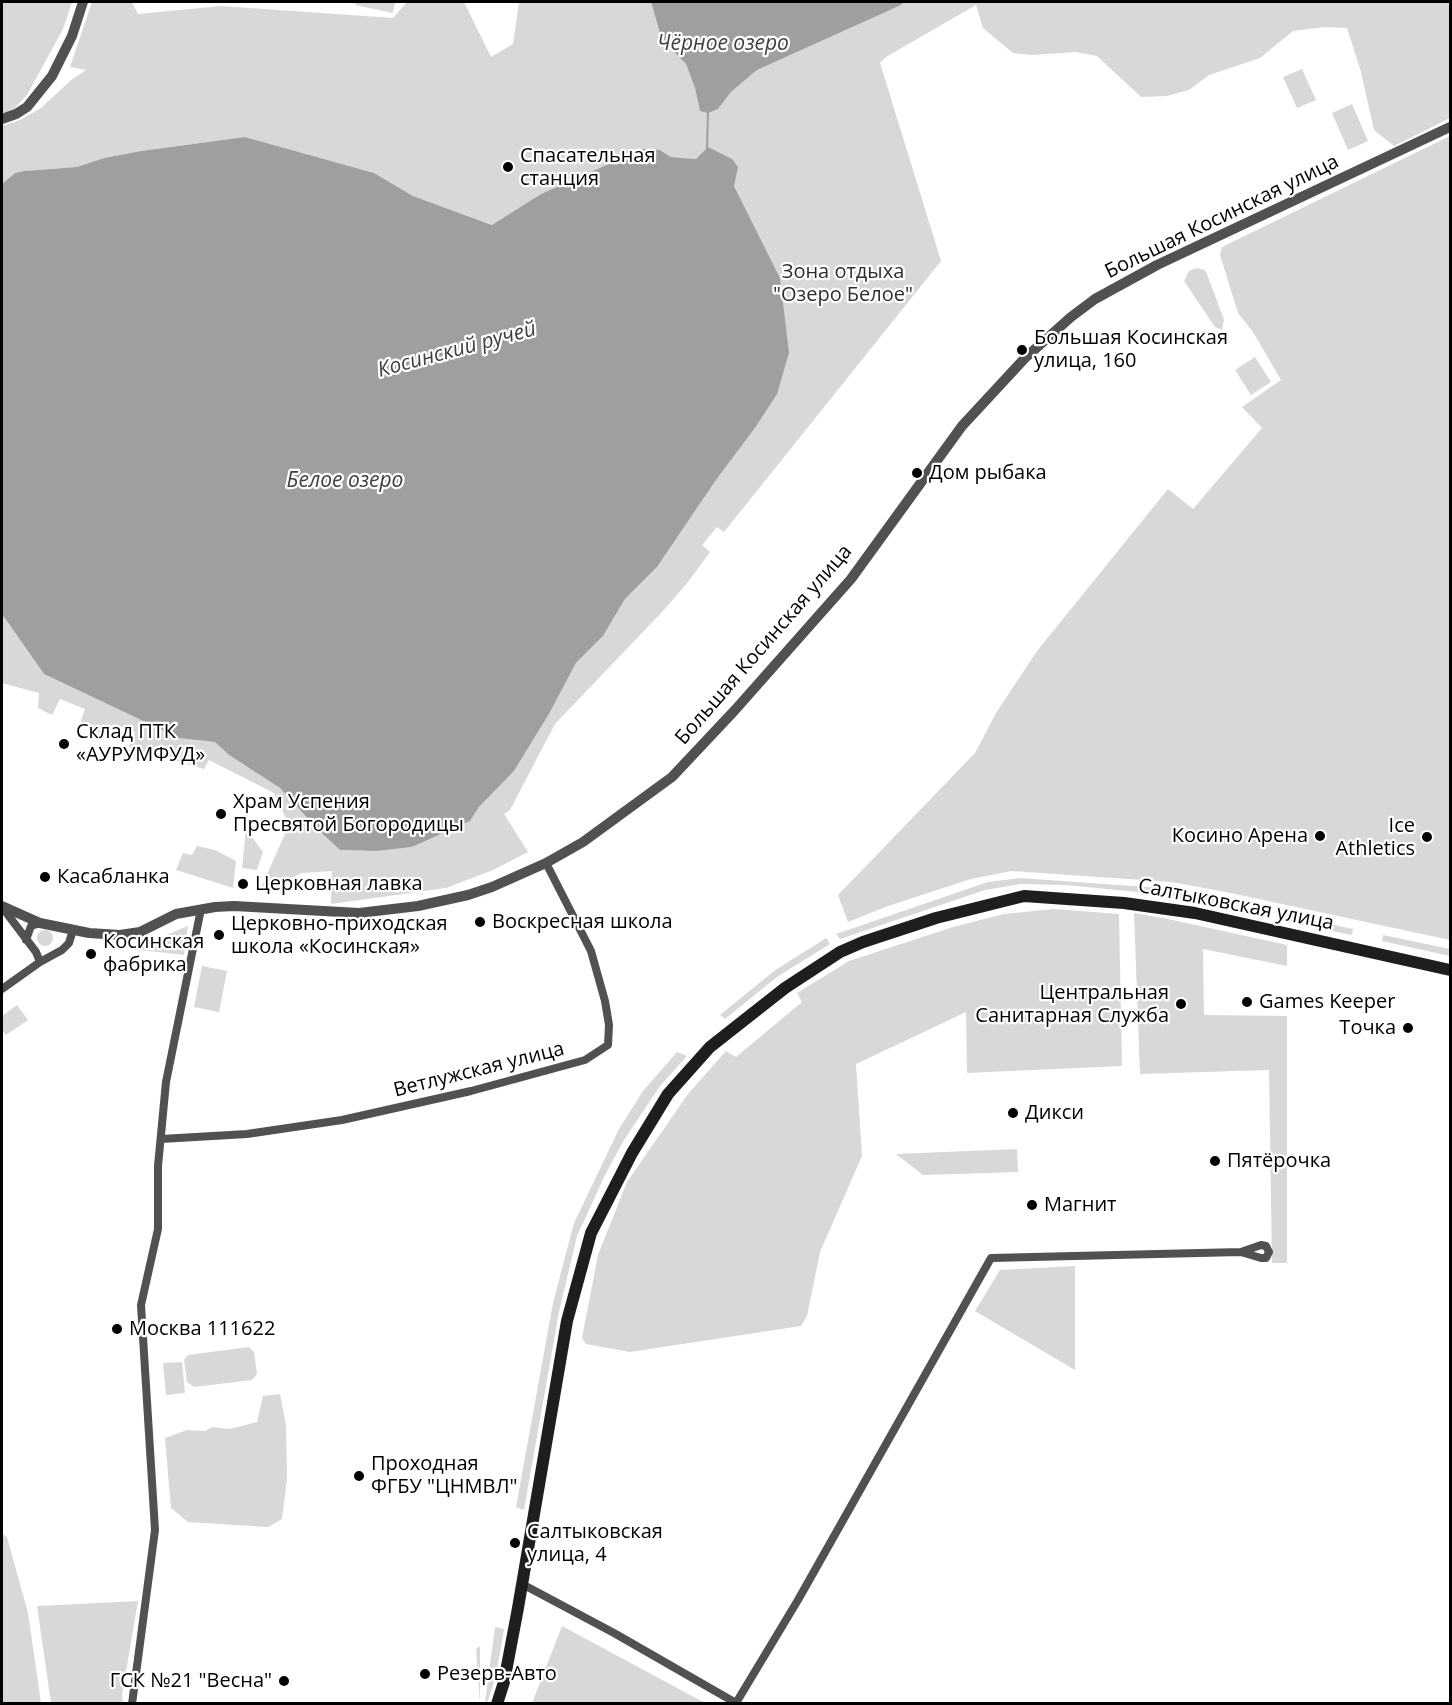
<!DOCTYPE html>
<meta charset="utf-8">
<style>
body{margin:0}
#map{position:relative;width:1452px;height:1705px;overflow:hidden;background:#fff;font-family:"Open Sans",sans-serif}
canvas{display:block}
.frame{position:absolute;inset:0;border:3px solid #000;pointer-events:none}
</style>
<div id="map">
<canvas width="1452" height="1705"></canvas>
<div class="frame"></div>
</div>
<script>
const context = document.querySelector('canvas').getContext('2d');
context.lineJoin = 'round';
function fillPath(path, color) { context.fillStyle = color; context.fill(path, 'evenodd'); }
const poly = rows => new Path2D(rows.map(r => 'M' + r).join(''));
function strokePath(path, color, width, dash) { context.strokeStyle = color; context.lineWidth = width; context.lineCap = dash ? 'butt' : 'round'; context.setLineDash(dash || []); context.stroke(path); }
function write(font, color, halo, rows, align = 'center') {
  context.font = font + ' "Open Sans",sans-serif'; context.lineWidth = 4.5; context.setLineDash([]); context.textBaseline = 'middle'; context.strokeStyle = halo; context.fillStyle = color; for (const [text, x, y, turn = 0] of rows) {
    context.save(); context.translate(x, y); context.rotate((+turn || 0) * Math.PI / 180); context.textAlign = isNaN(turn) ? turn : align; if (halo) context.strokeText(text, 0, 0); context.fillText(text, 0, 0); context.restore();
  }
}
const green = poly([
 [2,2,72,2,63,29,27,95,9,114,2,116],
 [92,2,132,2,138,14,221,6,393,18,407,2,462,2,465,4,491,57,513,44,519,2,651,2,662,40,686,64,695,88,700,111,718,109,731,92,757,70,899,6,905,2,1450,2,1450,118,1394,146,1374,130,1361,72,1347,28,1325,27,1293,31,1260,58,1209,75,1189,90,1167,96,1141,97,1097,56,1075,52,1033,55,1013,53,983,28,976,5,886,57,880,63,941,261,724,532,717,527,702,545,710,552,688,582,662,612,555,724,510,810,504,814,528,852,493,870,446,888,331,904,332,871,302,873,259,892,289,825,274,793,209,760,204,769,129,747,135,732,114,724,108,737,80,724,85,709,60,699,52,715,38,708,39,693,2,683,2,614,44,674,179,738,215,742,229,755,280,788,317,830,340,850,377,851,412,847,470,821,479,807,514,771,549,714,576,663,603,636,625,599,657,567,716,480,755,428,777,393,780,278,734,186,696,159,671,157,660,150,541,194,493,225,413,196,374,173,245,137,141,151,104,158,77,167,24,171,15,173,2,184,2,126,20,120,41,108,70,81,86,70,70,67],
 [356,2,395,2,393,13,355,5],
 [1302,69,1316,100,1297,108,1283,77],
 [1352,104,1368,141,1348,150,1332,113],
 [1450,136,1450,940,1226,892,1171,882,1012,871,971,879,888,906,848,922,838,895,975,753,996,713,1037,651,1168,489,1193,509,1262,428,1242,407,1281,380,1253,332,1238,313,1220,255,1222,247],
 [1197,268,1205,270,1207,274,1224,320,1222,330,1215,327,1184,281,1189,271],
 [1255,357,1271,382,1251,395,1235,370],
 [246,829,263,852,257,870,242,868],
 [197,846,215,850,236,861,233,888,176,870,183,853,192,855],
 [1020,878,1160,888,1222,900,1221,906,1158,894,1066,885,1021,884,985,890,840,939,836,934,988,882],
 [1054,909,1119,914,1122,1066,967,1073,966,1012,856,1064,862,1156,820,1252,807,1316,801,1326,630,1352,586,1344,582,1338,598,1255,627,1182,688,1094,726,1051,736,1057,802,1002,797,993,849,961,953,927,1004,914],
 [1134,913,1168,919,1287,945,1287,966,1203,949,1204,1015,1287,1016,1287,1263,1272,1263,1269,1070,1140,1074],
 [1289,915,1353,929,1352,935,1288,922],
 [188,926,184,955,132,949],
 '37 938a8 8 0 1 1 16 0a8 8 0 1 1-16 0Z',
 [1383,935,1450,949,1450,956,1382,941],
 [826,938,830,944,777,977,725,1019,720,1015,774,971],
 [202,966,227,971,219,1012,194,1007],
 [17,1005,28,1020,6,1035,2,1030,2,1016],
 [677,1052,687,1056,660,1086,624,1140,605,1175,577,1236,559,1312,524,1510,516,1507,553,1303,574,1223,619,1129,643,1091],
 [1017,1149,1018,1172,923,1175,896,1154],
 [1075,1266,1075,1370,975,1311,1000,1270],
 [249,1347,254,1352,257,1374,252,1380,194,1387,187,1382,184,1360,188,1355],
 [182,1362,185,1393,166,1395,163,1363],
 [280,1394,286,1425,287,1479,282,1519,268,1527,188,1522,171,1508,165,1438,187,1430,205,1431,212,1427,230,1429,257,1422,263,1396],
 [2,1533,7,1537,28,1613,41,1703,2,1703],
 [138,1601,122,1695,123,1703,51,1703,37,1606],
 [562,1626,705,1703,532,1703],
 [495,1627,504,1629,496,1676,487,1703,485,1703],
 [480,1646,480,1703,476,1649]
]);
const water = poly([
 [651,2,905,2,899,6,757,70,731,92,718,109,708,113,700,111,695,88,686,64,662,40],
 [245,137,374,173,413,196,492,225,541,194,643,149,660,150,671,157,696,159,708,147,732,159,738,167,734,186,780,278,789,353,777,394,755,428,716,480,657,567,625,599,603,636,576,663,549,714,514,771,479,807,470,821,412,847,377,851,340,850,318,830,280,788,229,755,215,742,179,738,44,674,2,614,2,184,15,173,24,171,77,167,104,158,141,151]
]);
const stream = poly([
 [707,150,708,110]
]);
const minor = poly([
 [2,907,36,952,40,962],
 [26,940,31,926,40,923],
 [2,989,40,962,62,950,69,943,73,930],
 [161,1139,247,1134,342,1120,471,1091,585,1060,608,1045,609,1025,605,1001,591,951,546,863],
 [522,1584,614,1633,736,1703,798,1600,991,1258,1241,1252,1261,1258,1266,1258,1269,1252,1266,1246,1261,1245,1241,1252],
 [132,1704,155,1530,141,1305,158,1229,158,1166,166,1082,201,909]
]);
const tertiary = poly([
 [2,119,16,114,27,107,52,76,72,36,83,2],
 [2,906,40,923,89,933,120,935,140,932,176,914,215,907,234,906,359,913,418,906,468,895,492,887,546,863,583,842,672,777,735,710,851,579,962,426,1025,358,1071,317,1095,299,1157,265,1450,127]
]);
const secondary = poly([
 [497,1704,504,1682,518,1608,567,1321,591,1233,632,1153,668,1094,710,1047,785,988,840,952,863,942,936,918,1024,896,1124,903,1195,913,1450,970]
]);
const markers = [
 [508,167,6,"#000"],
 [1022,350,6,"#000"],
 [917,473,6,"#000"],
 [64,744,6,"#000"],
 [221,814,6,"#000"],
 [1320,836,6,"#000"],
 [1427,837,6,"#000"],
 [45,877,6,"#000"],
 [243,884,6,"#000"],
 [480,922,6,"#000"],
 [219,935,6,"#000"],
 [91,954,6,"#000"],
 [1247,1002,6,"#000"],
 [1181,1004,6,"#000"],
 [1408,1028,6,"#000"],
 [1013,1113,6,"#000"],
 [1215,1161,6,"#000"],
 [1032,1205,6,"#000"],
 [117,1329,6,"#000"],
 [359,1476,6,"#000"],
 [515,1543,6,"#000"],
 [425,1674,6,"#000"],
 [284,1681,6,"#000"]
];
const poiNames = [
 ["Спасательная",520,156],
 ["станция",520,179],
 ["Большая Косинская",1034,338],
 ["улица, 160",1034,361],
 ["Дом рыбака",929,473],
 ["Склад ПТК",76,732],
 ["«АУРУМФУД»",76,755],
 ["Храм Успения",233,802],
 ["Пресвятой Богородицы",233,825],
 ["Ice",1415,826,"right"],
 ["Athletics",1415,849,"right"],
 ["Косино Арена",1308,836,"right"],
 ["Касабланка",57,877],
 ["Церковная лавка",255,884],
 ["Воскресная школа",492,922],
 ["Церковно-приходская",231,924],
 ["школа «Косинская»",231,947],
 ["Косинская",103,942],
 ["фабрика",103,965],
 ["Центральная",1169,993,"right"],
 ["Санитарная Служба",1169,1016,"right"],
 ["Games Keeper",1259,1002],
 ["Точка",1396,1028,"right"],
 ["Дикси",1025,1113],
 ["Пятёрочка",1227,1161],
 ["Магнит",1044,1205],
 ["Москва 111622",129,1329],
 ["Проходная",371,1464],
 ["ФГБУ \"ЦНМВЛ\"",371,1487],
 ["Салтыковская",527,1532],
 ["улица, 4",527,1555],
 ["Резерв-Авто",437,1674],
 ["ГСК №21 \"Весна\"",272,1681,"right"]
];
const streetNames = [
 ["Большая Косинская улица",1222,217,-26],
 ["Большая Косинская улица",764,645,-49],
 ["Салтыковская улица",1236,905,11],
 ["Ветлужская улица",479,1070,-14]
];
const parkNames = [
 ["Зона отдыха",843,272],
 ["\"Озеро Белое\"",843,295]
];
const waterNames = [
 ["Чёрное озеро",723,44],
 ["Косинский ручей",457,350,-15],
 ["Белое озеро",345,481]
];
fillPath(green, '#d8d8d8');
fillPath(water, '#9f9f9f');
strokePath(stream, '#9f9f9f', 2);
strokePath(minor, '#515151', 8);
strokePath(tertiary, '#515151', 10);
strokePath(secondary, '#1e1e1e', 12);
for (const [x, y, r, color] of markers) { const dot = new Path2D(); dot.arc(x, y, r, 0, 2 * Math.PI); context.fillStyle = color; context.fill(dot); strokePath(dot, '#fff', 2); }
write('20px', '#000', '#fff', poiNames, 'left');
write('20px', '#000', '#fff', streetNames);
write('20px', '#2f2f2f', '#fff', parkNames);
write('italic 21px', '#404040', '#fff', waterNames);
</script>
